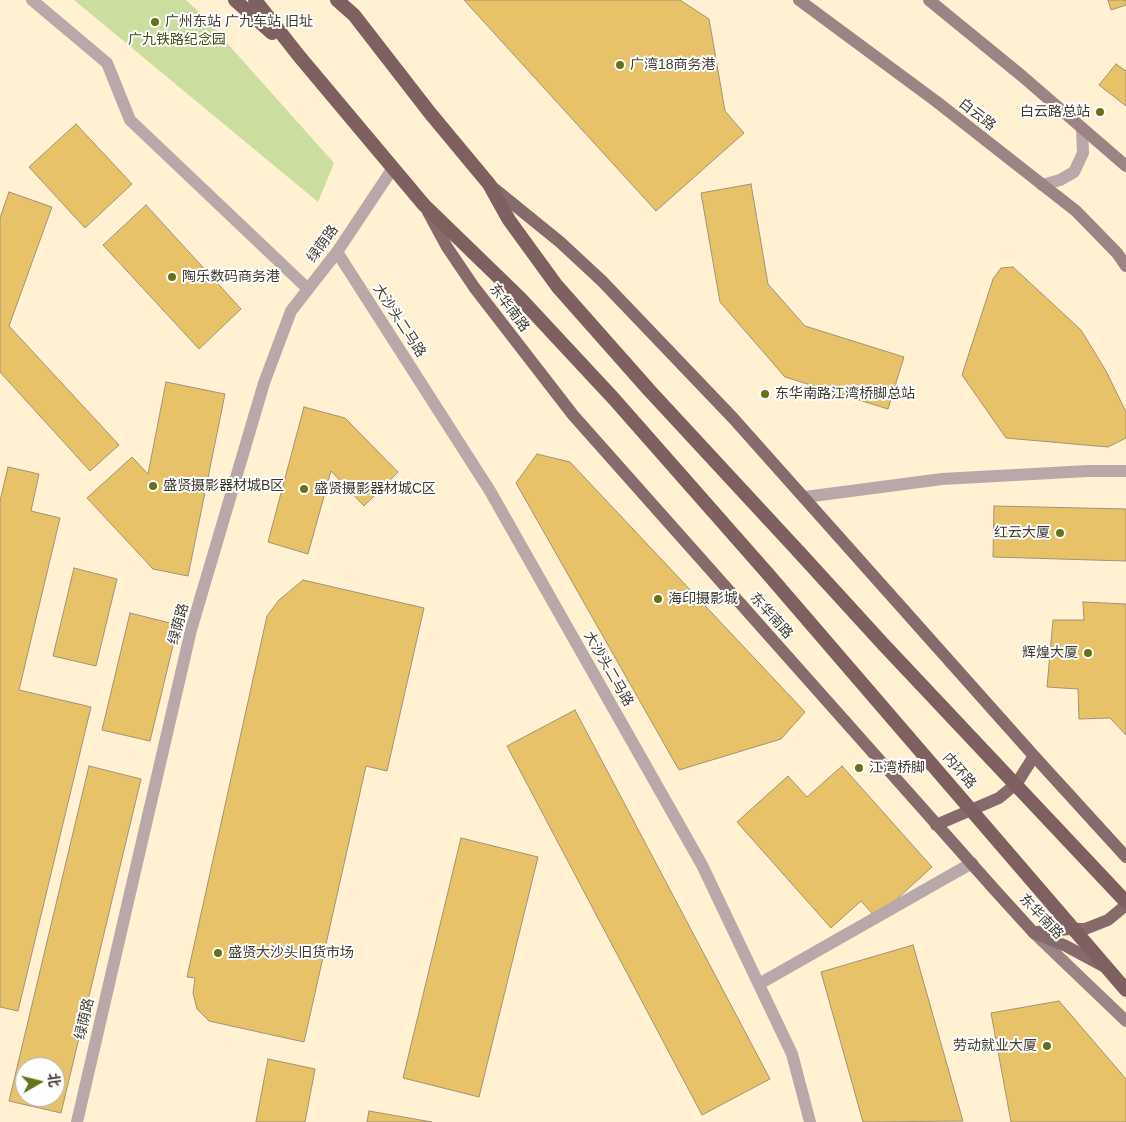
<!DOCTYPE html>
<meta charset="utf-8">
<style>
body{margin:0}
#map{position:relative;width:1126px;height:1122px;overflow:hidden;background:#fff1d2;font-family:Arial,"Noto Sans SC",sans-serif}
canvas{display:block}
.north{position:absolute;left:15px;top:1057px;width:50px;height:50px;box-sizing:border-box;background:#fff;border:1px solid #b3b1ac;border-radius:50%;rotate:82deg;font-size:14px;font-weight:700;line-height:20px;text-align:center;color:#413b2f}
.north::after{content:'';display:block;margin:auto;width:18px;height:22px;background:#67711a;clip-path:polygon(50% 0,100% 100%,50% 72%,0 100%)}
</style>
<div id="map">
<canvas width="1126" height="1122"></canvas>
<div class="north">北</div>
</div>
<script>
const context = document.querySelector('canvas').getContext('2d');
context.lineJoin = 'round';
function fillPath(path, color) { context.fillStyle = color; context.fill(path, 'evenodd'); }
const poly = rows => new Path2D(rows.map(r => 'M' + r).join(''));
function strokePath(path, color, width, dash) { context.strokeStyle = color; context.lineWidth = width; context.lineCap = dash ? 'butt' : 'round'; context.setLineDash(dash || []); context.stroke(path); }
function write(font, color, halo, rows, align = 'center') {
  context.font = font + ' Arial,"Noto Sans SC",sans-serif'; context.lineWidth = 4; context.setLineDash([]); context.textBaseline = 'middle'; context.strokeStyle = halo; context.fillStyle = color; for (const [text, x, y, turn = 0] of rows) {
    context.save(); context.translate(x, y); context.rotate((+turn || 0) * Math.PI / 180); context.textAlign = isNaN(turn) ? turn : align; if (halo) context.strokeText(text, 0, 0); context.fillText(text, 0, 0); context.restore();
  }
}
const green = poly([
 [74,0,186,0,202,15,334,163,318,202]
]);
const building = poly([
 [464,0,680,0,709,19,725,111,744,133,656,211,464,0],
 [1108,0,1126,0,1126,5,1111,10,1108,0],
 [1116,64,1126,71,1126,106,1099,85,1116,64],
 [76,124,132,184,85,228,29,167,76,124],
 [751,184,768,284,805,326,904,357,888,409,785,377,720,302,701,193,751,184],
 [9,192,52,207,9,326,119,445,90,471,0,372,0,218,9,192],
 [146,205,241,309,199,349,103,245,146,205],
 [1013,267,1081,330,1106,371,1126,412,1126,438,1108,447,1006,438,962,375,993,279,1001,268,1013,267],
 [166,382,225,394,188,576,153,569,87,498,132,457,148,474,166,382],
 [304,407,345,418,398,472,364,506,331,471,308,554,268,542,304,407],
 [537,454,570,462,805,712,781,739,679,770,516,483,537,454],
 [8,467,39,474,31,511,60,518,19,690,91,707,18,1011,0,1007,0,501,8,467],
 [994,506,1126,509,1126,561,993,557,994,506],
 [74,568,117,579,96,666,53,656,74,568],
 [303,580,424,608,387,771,366,766,304,1042,209,1021,197,1009,193,993,195,978,187,977,267,616,279,600,303,580],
 [1083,602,1126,604,1126,735,1110,718,1079,719,1078,689,1047,687,1053,620,1084,620,1083,602],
 [130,613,178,625,150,741,102,730,130,613],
 [575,710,770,1079,702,1115,507,746,575,710],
 [89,766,141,779,61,1113,9,1101,89,766],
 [25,1067,55,1067,55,1097,25,1097,25,1067],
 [842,766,932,867,876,918,861,901,831,928,737,822,788,776,807,797,842,766],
 [461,838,538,857,479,1097,403,1078,461,838],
 [913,945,963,1121,863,1122,821,972,913,945],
 [1059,1001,1126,1079,1126,1122,1011,1122,991,1013,1059,1001],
 [268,1059,315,1069,305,1122,256,1122,268,1059],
 [369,1111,432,1122,367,1122,369,1111]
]);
const service = poly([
 [759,984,972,863]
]);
const minor = poly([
 [32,0,107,63,130,120,308,289]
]);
const tertiary = poly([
 [1042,185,1060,180,1074,172,1083,153,1082,128],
 [337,252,490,491,702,865,792,1054,810,1122],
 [805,497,942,479,1088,471,1126,471],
 [77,1122,191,630,264,383,291,311,337,252,393,168]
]);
const secondary = poly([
 [799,0,937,102,1076,211,1117,253,1126,266],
 [929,0,1022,76,1126,166],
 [1034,933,1126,1021]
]);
const primary = poly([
 [491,186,560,242,602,281,733,418,1034,756,1126,857],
 [428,212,447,247,474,287,573,415,994,889,1034,933,1066,946,1103,966],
 [936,825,999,798,1017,783,1034,756],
 [1037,932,1070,929,1085,929,1108,920,1126,905]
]);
const trunk = poly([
 [235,0,272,33],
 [255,0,299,56,424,205,520,298,614,399,768,574],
 [337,0,354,15,430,113,489,184,509,220,557,286,649,390,799,552]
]);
const trunkBridge = poly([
 [799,552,883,644,1126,902],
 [768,574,1126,990]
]);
const markers = [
 [155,22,5,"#67711a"],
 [620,65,5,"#67711a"],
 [1100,112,5,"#67711a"],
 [172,277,5,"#67711a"],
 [765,394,5,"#67711a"],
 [153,486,5,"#67711a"],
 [304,489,5,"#67711a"],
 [1060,533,5,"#67711a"],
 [658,599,5,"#67711a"],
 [1088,653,5,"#67711a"],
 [859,768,5,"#67711a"],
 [218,953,5,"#67711a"],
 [1047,1046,5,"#67711a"]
];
const poiNames = [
 ["广州东站 广九车站 旧址",165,22],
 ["广湾18商务港",630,65],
 ["白云路总站",1090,112,"right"],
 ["陶乐数码商务港",182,277],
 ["东华南路江湾桥脚总站",775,394],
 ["盛贤摄影器材城B区",163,486],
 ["盛贤摄影器材城C区",314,489],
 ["红云大厦",1050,533,"right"],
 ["海印摄影城",668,599],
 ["辉煌大厦",1078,653,"right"],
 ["江湾桥脚",869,768],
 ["盛贤大沙头旧货市场",228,953],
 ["劳动就业大厦",1037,1046,"right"]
];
const parkNames = [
 ["广九铁路纪念园",177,40]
];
const streetNames = [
 ["白云路",977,115,38],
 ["绿荫路",323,244,-54],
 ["东华南路",509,308,53],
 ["大沙头二马路",399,321,57],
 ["东华南路",771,616,48],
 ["绿荫路",179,624,-75],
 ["大沙头二马路",608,669,60],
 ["内环路",959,771,49],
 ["东华南路",1041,917,46],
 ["绿荫路",85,1019,-77]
];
fillPath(green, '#ccde9f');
fillPath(building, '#e7c268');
strokePath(building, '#a09377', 1);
strokePath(service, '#b9a8a9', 12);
strokePath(minor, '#b9a8a9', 12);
strokePath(tertiary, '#b9a8a9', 12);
strokePath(secondary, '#9c8485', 12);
strokePath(primary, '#876b6c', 12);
strokePath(trunk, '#7e6061', 14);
strokePath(trunkBridge, '#7e6061', 14);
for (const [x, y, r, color] of markers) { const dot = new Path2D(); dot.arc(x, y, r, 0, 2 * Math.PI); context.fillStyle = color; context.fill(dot); strokePath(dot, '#fff', 2); }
write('14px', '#413b2f', '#fff', poiNames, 'left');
write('14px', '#445110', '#fff', parkNames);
write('14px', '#413b2f', '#fff', streetNames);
</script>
